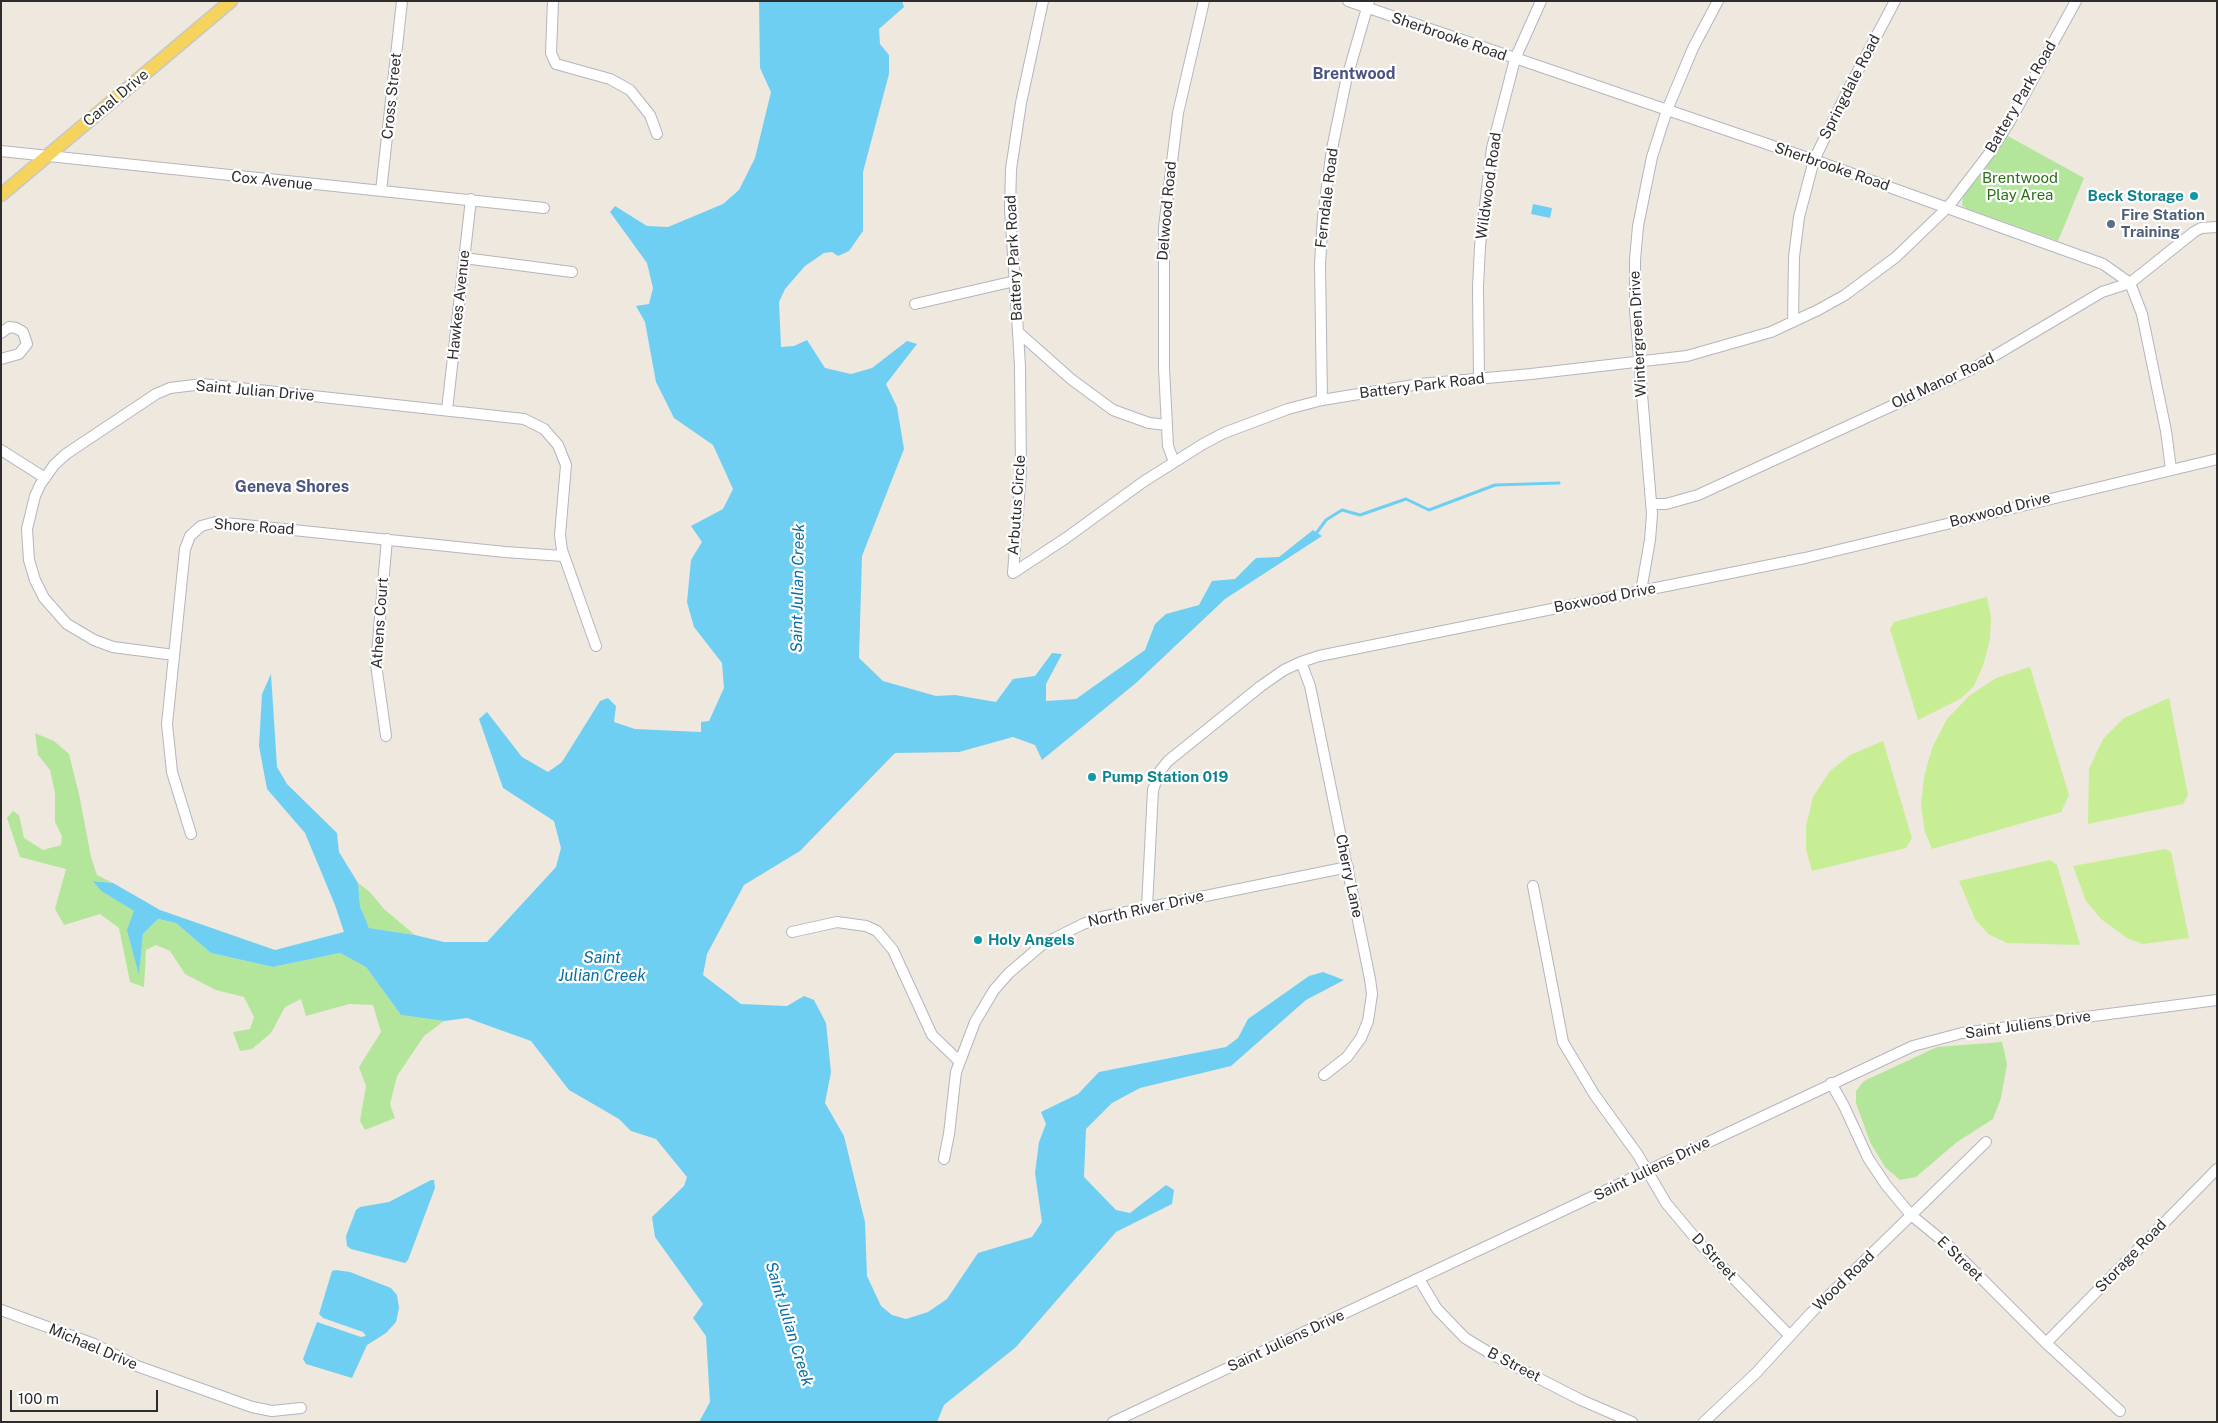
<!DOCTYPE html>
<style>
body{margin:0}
#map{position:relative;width:2218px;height:1423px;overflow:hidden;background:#eee8df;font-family:"Public Sans",sans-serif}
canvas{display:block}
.frame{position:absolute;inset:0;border:2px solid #2d2d2d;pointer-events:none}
.scale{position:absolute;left:10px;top:1390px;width:148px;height:22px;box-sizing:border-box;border:2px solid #2d2d2d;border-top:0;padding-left:6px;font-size:15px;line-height:18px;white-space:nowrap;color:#2d2d2d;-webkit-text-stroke:4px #fff;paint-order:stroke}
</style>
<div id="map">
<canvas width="2218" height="1423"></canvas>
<div class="frame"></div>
<div class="scale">100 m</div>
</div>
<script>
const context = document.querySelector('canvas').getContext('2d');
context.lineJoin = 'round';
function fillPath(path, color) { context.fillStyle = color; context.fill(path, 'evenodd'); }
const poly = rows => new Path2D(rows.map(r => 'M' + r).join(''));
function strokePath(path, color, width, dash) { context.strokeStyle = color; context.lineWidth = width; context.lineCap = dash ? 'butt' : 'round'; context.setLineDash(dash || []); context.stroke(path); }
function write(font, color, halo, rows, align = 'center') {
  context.font = font + ' "Public Sans",sans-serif'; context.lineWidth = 4.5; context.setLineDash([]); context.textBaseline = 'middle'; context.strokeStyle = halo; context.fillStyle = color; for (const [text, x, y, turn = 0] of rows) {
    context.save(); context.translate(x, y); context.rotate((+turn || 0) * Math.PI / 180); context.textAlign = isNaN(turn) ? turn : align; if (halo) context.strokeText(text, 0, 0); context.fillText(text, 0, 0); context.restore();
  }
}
const green = poly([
 [2006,135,2084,178,2058,241,1967,209,1962,205,1963,197],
 [35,733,54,741,69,754,79,794,91,857,97,875,113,883,94,881,101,891,134,911,139,973,143,934,158,919,176,923,211,953,273,967,340,953,366,967,401,1015,444,1021,424,1036,397,1076,390,1104,395,1118,365,1130,360,1121,366,1086,359,1067,381,1032,373,1005,349,1004,306,1016,301,999,285,1007,271,1033,252,1049,240,1051,233,1032,250,1029,254,1017,244,997,216,990,185,974,170,951,156,945,146,950,144,987,130,982,119,928,100,914,64,925,55,909,66,869,20,857,7,818,13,811,19,815,24,838,43,850,61,845,62,836,55,822,55,793,50,770,38,755],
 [358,883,370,892,384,909,415,935,369,928,360,906],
 [2002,1042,2007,1064,2001,1098,1993,1119,1957,1142,1916,1177,1900,1180,1885,1167,1870,1142,1856,1103,1856,1091,1864,1081,1937,1047]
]);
const pitch = poly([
 [1987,597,1991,617,1990,639,1984,663,1974,686,1960,699,1918,720,1890,629,1894,622],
 [2030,667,2069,795,2061,812,1932,849,1925,832,1921,805,1924,777,1932,748,1947,719,1969,696,1996,678],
 [2169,698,2188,795,2183,804,2088,824,2089,769,2103,739,2124,718],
 [1883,741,1912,838,1906,848,1812,871,1806,849,1806,827,1813,797,1830,771,1850,755],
 [2165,849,2171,852,2189,938,2143,944,2127,938,2101,919,2086,901,2073,866],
 [2050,860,2057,865,2080,945,2007,943,1988,934,1975,919,1959,881]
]);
const water = poly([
 [759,1,902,1,904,7,879,29,880,44,889,55,889,74,863,172,863,231,849,251,838,256,832,252,824,253,805,266,785,289,779,302,781,347,794,346,807,340,825,368,851,374,872,368,907,341,917,344,886,384,897,407,904,449,862,556,859,658,883,681,936,696,955,695,996,702,1013,679,1035,676,1052,653,1062,654,1046,684,1046,701,1076,699,1145,650,1155,624,1166,614,1199,605,1212,581,1235,579,1256,558,1279,557,1313,530,1322,536,1225,599,1136,683,1042,760,1035,745,1013,737,959,752,895,753,800,851,744,885,707,954,703,975,741,1004,787,1006,804,996,814,1000,826,1023,831,1072,825,1103,844,1136,865,1222,867,1276,881,1306,892,1315,906,1319,928,1312,947,1299,978,1253,1032,1237,1042,1222,1035,1173,1039,1142,1046,1124,1041,1112,1078,1094,1099,1072,1226,1047,1238,1038,1248,1019,1309,976,1323,972,1344,980,1306,1000,1231,1066,1140,1088,1112,1103,1086,1129,1084,1177,1116,1210,1130,1213,1166,1185,1174,1190,1172,1204,1116,1232,1016,1347,944,1405,937,1422,699,1422,710,1402,706,1336,693,1318,703,1304,655,1237,652,1217,684,1186,687,1177,656,1139,631,1131,619,1119,569,1090,531,1041,467,1018,444,1021,401,1015,366,967,340,953,273,967,211,953,176,923,158,919,143,934,139,975,127,930,134,911,101,891,93,881,113,883,160,910,275,950,344,932,335,905,305,833,267,789,259,746,262,694,271,674,277,767,287,784,337,833,339,852,358,883,360,906,369,928,415,935,444,942,487,942,556,867,561,848,554,821,503,788,479,719,487,712,522,757,548,772,562,762,600,701,608,698,616,706,614,722,635,729,701,732,701,722,709,721,724,688,722,663,694,627,687,602,691,560,702,542,691,526,723,509,733,489,713,445,674,418,656,382,645,322,636,306,649,304,653,288,647,263,610,212,615,206,647,226,668,227,723,204,739,190,755,158,771,92,760,68],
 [1533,204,1552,208,1550,218,1531,214],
 [431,1180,434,1180,435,1188,408,1260,405,1263,351,1249,347,1246,346,1236,356,1210,360,1207,389,1202],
 [336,1270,350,1272,391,1288,397,1295,399,1308,396,1322,386,1333,367,1345,352,1378,306,1364,303,1359,317,1322,361,1337,366,1336,363,1332,323,1318,319,1314,332,1271]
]);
const stream = poly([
 [1315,535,1326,520,1342,510,1360,515,1406,499,1429,510,1495,485,1559,483]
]);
const minor = poly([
 [553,1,551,53,556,64,610,79,630,90,650,115,657,134],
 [1043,1,1021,103,1011,169,1010,209,1018,332,1071,379,1113,410,1149,423,1167,425],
 [1348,1,1814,160,2103,264,2130,283,2142,314,2166,431,2171,469],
 [1,151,544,208],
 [381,191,402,1],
 [464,258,572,272],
 [915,304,1015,281],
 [1793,322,1794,257,1799,217,1814,160,1851,84,1895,1],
 [1018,332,1020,367,1021,471,1013,573,1066,538,1143,482,1203,444,1224,433,1288,409,1322,400,1420,384,1531,374,1687,356,1771,332,1818,310,1845,295,1896,257,1948,207,1991,151,2010,121,2076,1],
 [1,333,9,327,16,328,23,332,27,344,19,354,1,359],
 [1479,379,1478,287,1480,246,1492,148,1515,59,1541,1],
 [1322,400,1320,264,1323,216,1332,149,1346,81,1369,1],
 [447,410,471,199],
 [1,450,45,478],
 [1174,462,1168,446,1164,368,1164,227,1178,113,1204,1],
 [1651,504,1666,504,1698,495,1972,369,2102,292,2130,283,2194,232,2201,228,2217,227],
 [1641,591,1650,540,1652,514,1635,310,1635,260,1638,226,1652,157,1667,110,1693,48,1718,1],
 [174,655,113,647,94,640,67,624,44,598,35,580,29,560,27,529,35,496,40,485,54,465,66,454,156,394,170,388,203,384,524,419,544,429,558,445,566,465,560,535,562,550,596,646],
 [1301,662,1310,686,1370,979,1372,994,1368,1021,1361,1038,1347,1057,1324,1075],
 [386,736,376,664,387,539],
 [191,834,172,772,167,724,185,549,190,536,201,526,216,522,505,552,563,556],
 [1533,886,1563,1042,1594,1094,1638,1155,1666,1203,1702,1246,1789,1335],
 [1147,907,1153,790,1160,771,1168,761,1261,686,1284,670,1301,662,1319,656,1805,558,2217,459],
 [792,932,837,922,866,926,877,931,893,950,932,1035,959,1061],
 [1831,1083,1844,1106,1868,1158,1886,1185,1911,1215,1949,1246,2046,1343,2120,1411],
 [944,1159,949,1134,956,1072,975,1022,994,990,1009,973,1043,944,1083,924,1102,917,1348,867],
 [1419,1279,1437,1309,1465,1338,1493,1355,1581,1400,1632,1422],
 [1,1310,94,1344,137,1366,252,1407,272,1411,301,1408],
 [2046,1343,2217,1169],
 [1113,1422,1913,1046,1962,1033,2217,1000],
 [1704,1422,1756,1373,1811,1313,1986,1142]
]);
const major = poly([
 [1,195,231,1]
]);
const markers = [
 [2194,196,5,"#0f9aa8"],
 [2111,224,5,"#5c6f8a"],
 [1092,777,5,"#0f9aa8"],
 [978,940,5,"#0f9aa8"]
];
const streetNames = [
 ["Sherbrooke Road",1449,37,19],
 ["Springdale Road",1850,87,-63],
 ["Cross Street",392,96,-84],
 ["Battery Park Road",2021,97,-60],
 ["Canal Drive",116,98,-40],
 ["Sherbrooke Road",1832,167,19],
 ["Cox Avenue",272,181,6],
 ["Wildwood Road",1489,186,-82],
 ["Ferndale Road",1327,198,-83],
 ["Delwood Road",1167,211,-85],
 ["Battery Park Road",1014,258,-93],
 ["Hawkes Avenue",459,305,-84],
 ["Wintergreen Drive",1638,334,-93],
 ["Old Manor Road",1943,381,-25],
 ["Battery Park Road",1422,386,-7],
 ["Saint Julian Drive",255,391,5],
 ["Arbutus Circle",1017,505,-86],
 ["Boxwood Drive",2000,510,-14],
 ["Shore Road",254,527,4],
 ["Boxwood Drive",1605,598,-11],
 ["Athens Court",380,623,-86],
 ["Cherry Lane",1349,876,78],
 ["North River Drive",1146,909,-13],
 ["Saint Juliens Drive",2028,1025,-8],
 ["Saint Juliens Drive",1652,1169,-26],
 ["Storage Road",2131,1256,-46],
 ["D Street",1714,1257,47],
 ["E Street",1960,1259,44],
 ["Wood Road",1844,1281,-44],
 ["Saint Juliens Drive",1286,1341,-25],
 ["Michael Drive",93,1347,23],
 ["B Street",1514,1365,27]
];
const parkNames = [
 ["Brentwood",2020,178],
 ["Play Area",2020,195]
];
const cultureNames = [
 ["Beck Storage",2184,196,"right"],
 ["Pump Station 019",1102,777],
 ["Holy Angels",988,940]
];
const serviceNames = [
 ["Fire Station",2121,215],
 ["Training",2121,232]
];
const neighbourhoodNames = [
 ["Brentwood",1354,74],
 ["Geneva Shores",292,487]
];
const waterNames = [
 ["Saint Julian Creek",798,588,-89],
 ["Saint",602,958],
 ["Julian Creek",602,976],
 ["Saint Julian Creek",789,1324,73]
];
fillPath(green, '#b3e69a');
fillPath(pitch, '#c8ee95');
fillPath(water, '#6fcff3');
strokePath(stream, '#6fcff3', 3);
strokePath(minor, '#b3b5c0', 12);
strokePath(major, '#c8c8c8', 15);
strokePath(minor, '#fff', 10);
strokePath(major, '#f6d35c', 12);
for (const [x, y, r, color] of markers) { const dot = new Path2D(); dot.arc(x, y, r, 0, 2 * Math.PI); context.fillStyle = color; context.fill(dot); strokePath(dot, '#fff', 2); }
write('15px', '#2d2d2d', '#fff', streetNames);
write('15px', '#296e18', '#fff', parkNames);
write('bold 15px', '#0d838f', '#fff', cultureNames, 'left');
write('bold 15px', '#4e5e75', '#fff', serviceNames, 'left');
write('bold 16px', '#4b5480', '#fff', neighbourhoodNames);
write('italic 16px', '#096ea5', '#fff', waterNames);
</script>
